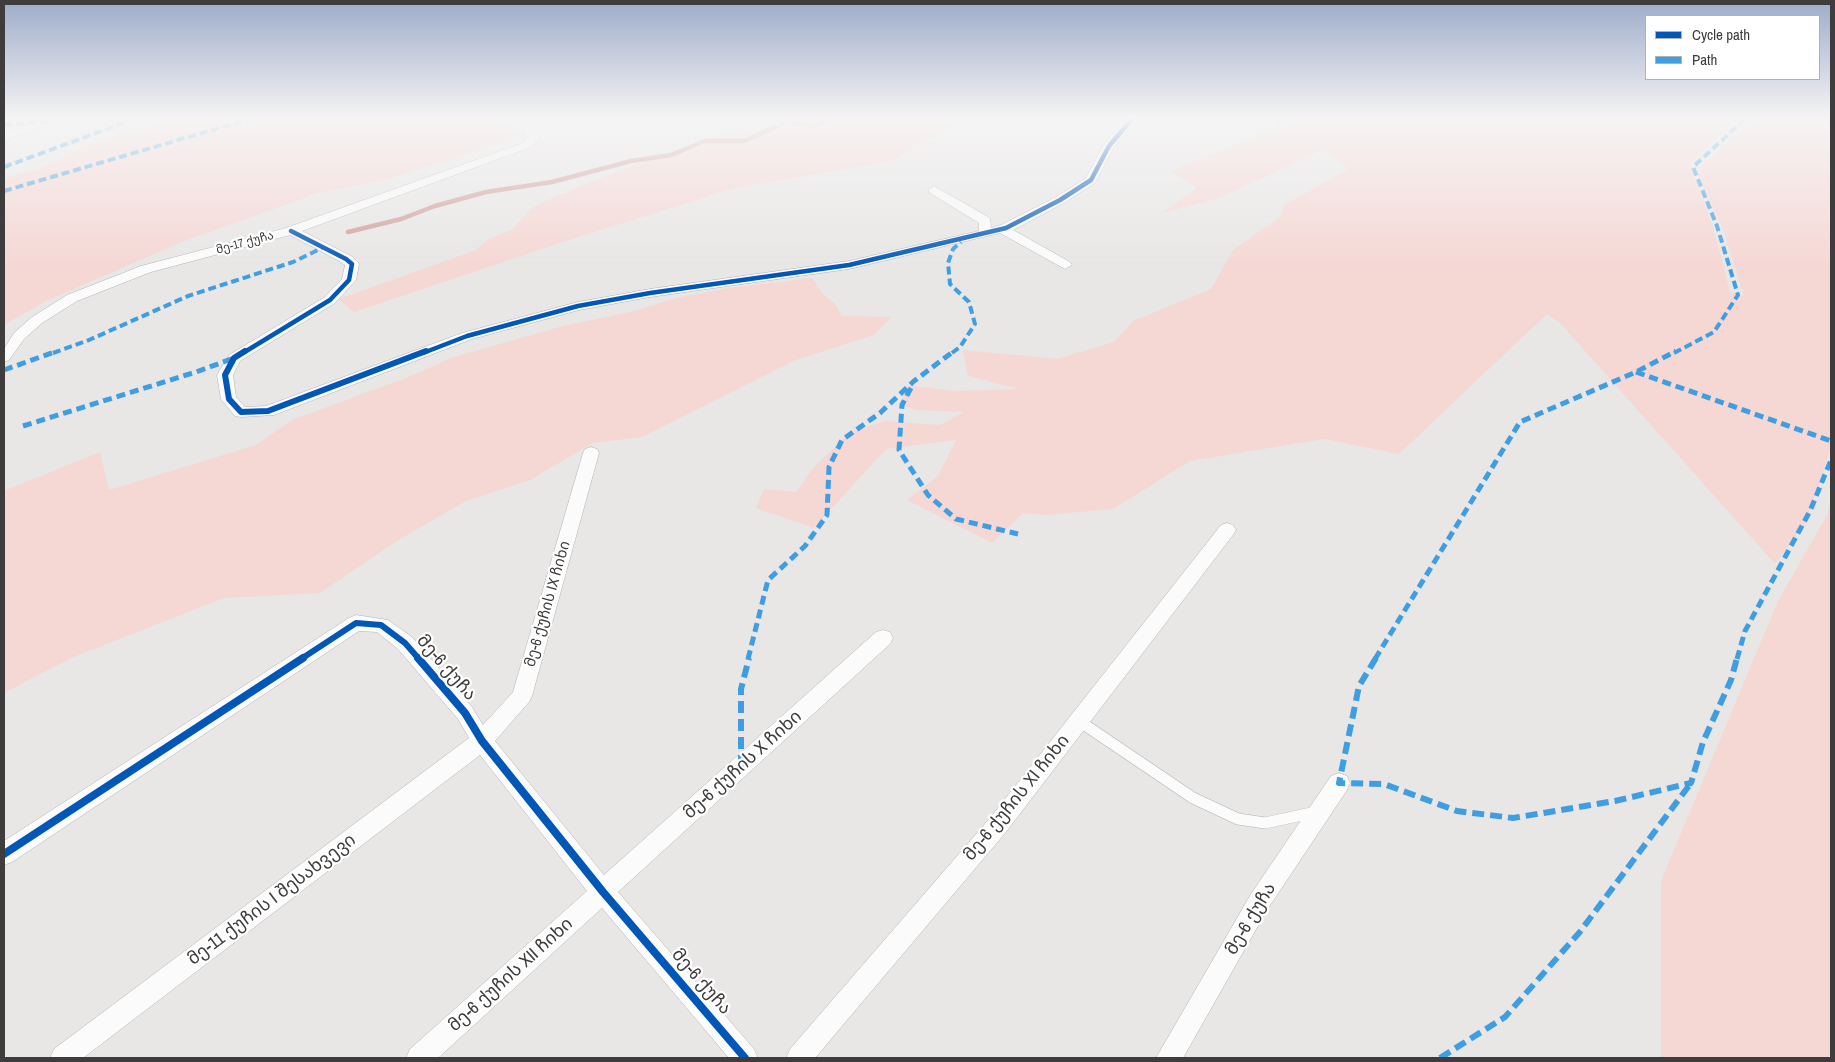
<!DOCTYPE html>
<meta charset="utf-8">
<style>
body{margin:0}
#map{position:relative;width:1835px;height:1062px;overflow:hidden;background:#e8e7e6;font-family:"Archivo Narrow",sans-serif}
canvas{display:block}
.frame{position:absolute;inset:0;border:5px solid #3e3c3c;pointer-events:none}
.legend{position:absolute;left:1645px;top:15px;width:175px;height:65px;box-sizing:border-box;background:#fff;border:1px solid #b2b1b1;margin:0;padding:6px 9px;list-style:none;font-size:15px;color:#3e3c3c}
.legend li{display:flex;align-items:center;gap:10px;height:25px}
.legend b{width:25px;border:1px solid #b2b1b1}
</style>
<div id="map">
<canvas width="1835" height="1062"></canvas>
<div class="frame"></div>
<ul class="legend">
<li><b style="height:6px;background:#0057b8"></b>Cycle path</li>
<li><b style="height:6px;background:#3f9ee2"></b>Path</li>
</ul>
</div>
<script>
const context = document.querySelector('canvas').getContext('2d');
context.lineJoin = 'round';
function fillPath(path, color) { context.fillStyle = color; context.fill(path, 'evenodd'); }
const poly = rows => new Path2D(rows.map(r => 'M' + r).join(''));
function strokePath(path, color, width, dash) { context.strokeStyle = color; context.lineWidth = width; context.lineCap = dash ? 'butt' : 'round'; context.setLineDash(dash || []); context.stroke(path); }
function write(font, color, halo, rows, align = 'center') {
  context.font = font + ' "Archivo Narrow","Noto Sans Georgian",sans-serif'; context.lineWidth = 4.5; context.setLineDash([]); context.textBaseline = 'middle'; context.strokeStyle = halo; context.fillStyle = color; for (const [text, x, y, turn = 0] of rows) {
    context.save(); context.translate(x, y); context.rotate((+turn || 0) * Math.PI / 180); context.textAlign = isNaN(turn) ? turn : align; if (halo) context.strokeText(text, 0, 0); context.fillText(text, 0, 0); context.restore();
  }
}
const green = poly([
 [170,119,505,119,517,136,468,154,385,180,318,193,184,241,44,302,4,325,4,178,41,168,89,144],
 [811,119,966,119,923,142,892,161,735,188,572,239,354,312,339,299,476,250,487,240,512,229,534,206,592,181,724,133,780,127],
 [1297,119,1739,119,1689,164,1713,226,1730,292,1744,296,1723,230,1698,175,1700,168,1751,119,1831,119,1831,447,1806,523,1775,564,1560,323,1547,314,1399,454,1324,439,1190,461,1113,509,1046,515,1023,513,992,543,907,500,938,476,956,440,886,449,814,528,756,508,764,489,796,492,814,467,851,432,885,421,940,425,964,412,917,410,899,405,909,385,952,391,1019,389,968,376,963,350,1057,359,1114,342,1133,321,1211,289,1233,250,1281,216,1284,205,1348,169,1323,150,1219,198,1162,213,1197,188,1171,171],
 [812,278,823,294,836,305,842,316,892,317,874,335,793,361,642,437,593,443,530,480,466,501,400,539,320,593,224,598,71,658,4,693,4,491,100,452,109,490,256,445,292,420,406,378,454,357,563,326,635,311,676,298,728,288],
 [1831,500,1831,1058,1661,1058,1661,881,1778,601,1827,515]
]);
const stream = poly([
 [348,232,401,219,435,206,486,192,552,182,631,161,671,155,705,141,744,141,788,121,813,126,829,119]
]);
const lane = poly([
 [1079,721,1193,798,1238,819,1265,823,1316,812]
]);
const street = poly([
 [43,119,59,119,57,121,4,140,4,133,43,119],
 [512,119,525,119,537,131,539,138,531,147,302,231,351,256,357,261,359,264,356,280,335,303,240,361,233,375,236,397,245,407,266,406,462,333,578,302,650,289,849,261,979,231,979,223,930,193,928,190,934,186,990,218,991,228,1001,225,1056,197,1086,178,1103,146,1126,119,1138,119,1114,147,1095,183,1064,203,1013,230,1070,262,1072,265,1065,269,1000,233,849,269,650,297,579,310,472,339,274,415,241,417,235,416,221,399,217,375,229,355,325,297,342,279,345,265,341,262,290,235,151,272,77,301,42,323,24,339,9,360,4,362,4,349,14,333,32,317,67,295,141,266,286,228,523,143,527,138,526,132,512,119],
 [591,447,597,449,599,453,532,696,529,702,495,741,604,875,876,632,883,630,890,632,893,638,890,644,618,892,754,1049,758,1058,729,1058,602,908,438,1058,406,1058,410,1049,587,891,480,755,83,1058,50,1058,54,1049,469,738,458,719,398,649,377,632,359,631,12,862,4,865,4,841,349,618,356,615,388,620,412,637,472,707,483,725,513,692,583,453,585,449,591,447],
 [1227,523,1233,525,1236,530,1233,535,1006,832,815,1058,786,1058,790,1049,990,818,1221,525,1227,523],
 [1339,773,1347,776,1350,783,1347,790,1267,910,1183,1058,1156,1058,1251,894,1331,776,1339,773]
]);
const quietFar2 = poly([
 [1276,119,1281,122],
 [4,125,47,121],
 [4,167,134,119],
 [4,191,250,119],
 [53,353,89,340,188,296,293,262,322,248],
 [952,353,960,347,975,324,969,302,950,284,948,263,953,249,961,242],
 [1674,353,1714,332,1738,295,1717,226,1693,167,1745,119]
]);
const quietFar1 = poly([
 [4,370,57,351],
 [1636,372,1831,441],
 [911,388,902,405,899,450,928,495,956,519,1018,534],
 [23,426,196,372,234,358],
 [748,659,768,580,805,546,827,515,829,467,842,440,880,413,914,381,954,351],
 [1375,659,1520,422,1636,372,1676,351],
 [1737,659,1745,631,1810,511,1831,460]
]);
const quiet = poly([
 [1376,658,1359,686,1339,783,1384,784,1457,811,1513,818,1615,801,1691,783,1703,742,1731,680,1737,658],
 [741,767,741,689,749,658],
 [1440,1058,1505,1017,1579,933,1691,783]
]);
const cyclewayFar2 = poly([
 [243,353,330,300,349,280,352,264,346,259,291,231],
 [423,353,467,336,578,306,650,293,849,265,1006,228,1060,200,1091,180,1109,146,1132,119]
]);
const cyclewayFar1 = poly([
 [245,351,234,358,225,375,229,399,241,412,268,411,426,351],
 [301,659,356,623,381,625,405,643,419,659]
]);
const cycleway = poly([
 [418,658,465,713,482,741,603,892,745,1058],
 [4,854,303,658]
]);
const farStreetnames = [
 ["მე-17 ქუჩა",245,243,-15]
];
const streetNames = [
 ["მე-6 ქუჩის IX ჩიხი",548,604,-74]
];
const nearStreetnames = [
 ["მე-6 ქუჩა",446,668,49],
 ["მე-6 ქუჩის X ჩიხი",743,765,-42],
 ["მე-6 ქუჩის XI ჩიხი",1017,798,-51],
 ["მე-11 ქუჩის I შესახვევი",272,900,-37],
 ["მე-6 ქუჩა",1251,919,-59],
 ["მე-6 ქუჩის XII ჩიხი",511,975,-42],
 ["მე-6 ქუჩა",701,982,49]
];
fillPath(green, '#f5d7d4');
strokePath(stream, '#d0a09c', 4.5);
strokePath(lane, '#b3b2b1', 12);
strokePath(street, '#b3b2b1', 1);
strokePath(lane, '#fcfbfb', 11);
fillPath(street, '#fcfbfb');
strokePath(quietFar2, '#3f9ee2', 4, [8, 4]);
strokePath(quietFar1, '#3f9ee2', 5, [9, 5]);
strokePath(quiet, '#3f9ee2', 6, [12, 6]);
strokePath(cyclewayFar2, '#0057b8', 4.5);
strokePath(cyclewayFar1, '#0057b8', 6);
strokePath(cycleway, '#0057b8', 8);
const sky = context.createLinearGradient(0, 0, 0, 268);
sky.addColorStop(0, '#9eacca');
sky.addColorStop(0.44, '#f5f4f4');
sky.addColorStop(1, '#f5f4f400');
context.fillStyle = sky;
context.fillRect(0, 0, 1835, 268);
write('12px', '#3e3c3c', '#fff', farStreetnames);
write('15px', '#3e3c3c', '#fff', streetNames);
write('18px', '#3e3c3c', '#fff', nearStreetnames);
</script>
